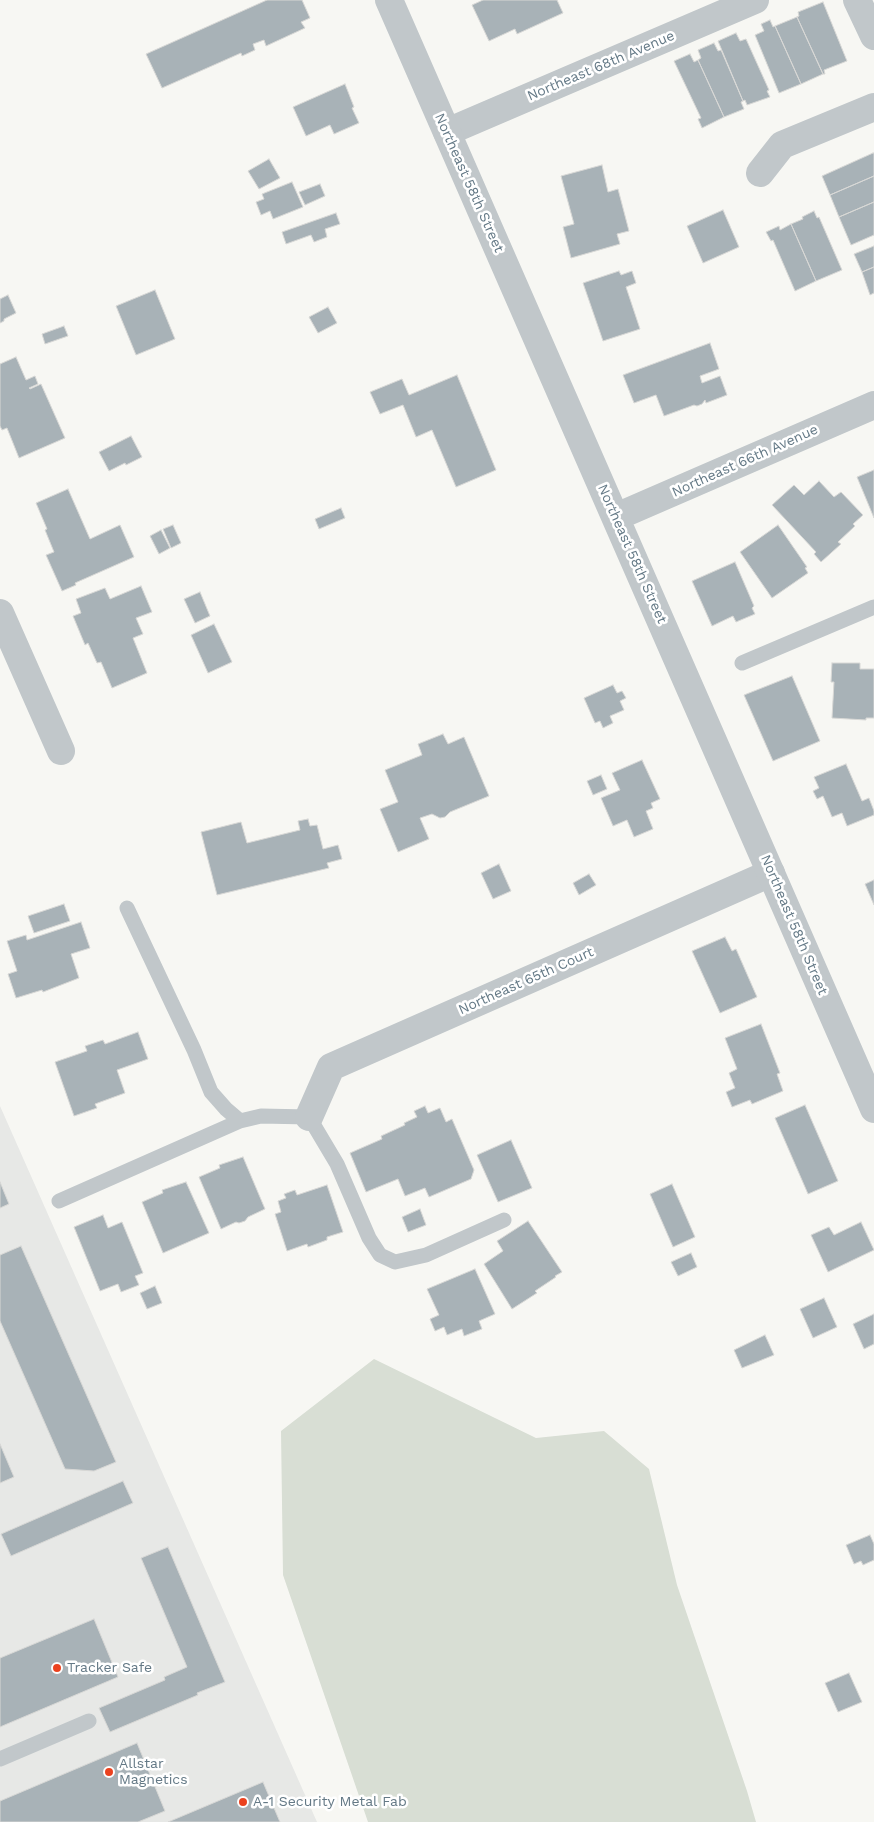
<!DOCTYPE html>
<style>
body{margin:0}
canvas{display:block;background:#f7f7f3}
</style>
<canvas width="874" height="1822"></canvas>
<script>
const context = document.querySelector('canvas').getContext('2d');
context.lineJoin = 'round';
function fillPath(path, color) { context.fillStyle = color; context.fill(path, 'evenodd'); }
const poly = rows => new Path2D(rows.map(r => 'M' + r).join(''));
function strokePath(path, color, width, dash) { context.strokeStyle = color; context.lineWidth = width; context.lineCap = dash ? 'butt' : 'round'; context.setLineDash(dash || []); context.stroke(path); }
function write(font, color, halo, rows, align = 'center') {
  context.font = font + ' "Work Sans",sans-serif'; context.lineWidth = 5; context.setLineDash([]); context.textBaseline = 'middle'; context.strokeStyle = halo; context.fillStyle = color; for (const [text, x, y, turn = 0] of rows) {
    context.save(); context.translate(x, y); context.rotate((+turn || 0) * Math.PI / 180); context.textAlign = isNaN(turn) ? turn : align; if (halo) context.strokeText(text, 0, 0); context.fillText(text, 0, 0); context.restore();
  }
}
const built = poly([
 [0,1106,317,1822,0,1822]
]);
const green = poly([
 [374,1359,536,1438,604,1431,649,1469,677,1585,747,1791,756,1822,368,1822,283,1575,281,1431]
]);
const building = poly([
 [267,0,302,0,310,18,301,22,305,28,266,46,264,40,253,44,255,50,242,56,241,53,162,88,146,54,267,0],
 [483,0,557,0,563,13,517,34,515,29,489,41,472,5,483,0],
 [823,2,847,61,824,70,825,74,823,74,797,17,799,16,798,12,823,2],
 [797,17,823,74,801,84,775,26,797,17],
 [770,20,773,27,775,26,801,84,779,93,755,35,764,31,761,24,770,20],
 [736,33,740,41,746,39,769,90,767,91,770,97,747,105,745,100,743,101,718,41,736,33],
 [714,43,718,51,721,50,743,101,741,102,744,109,724,117,698,60,701,58,698,50,714,43],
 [690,54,694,62,698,60,724,117,702,128,698,119,701,118,674,61,690,54],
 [345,84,354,107,352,108,359,123,334,134,330,125,306,136,293,107,345,84],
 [873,153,874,153,874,176,830,195,822,176,873,153],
 [269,159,280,178,259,189,248,171,269,159],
 [602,165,608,192,618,189,629,231,617,234,620,244,571,258,563,227,574,224,561,176,602,165],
 [874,176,874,202,839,217,830,195,874,176],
 [292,182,303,207,273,219,270,211,261,215,256,202,264,199,262,194,292,182],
 [320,184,325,196,305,205,299,192,320,184],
 [874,202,874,235,851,245,839,217,874,202],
 [723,210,739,247,703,263,687,226,723,210],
 [814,211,817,218,819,217,842,270,816,281,791,224,803,219,802,217,814,211],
 [336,213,340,224,325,229,327,237,314,242,311,235,286,244,282,232,336,213],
 [791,224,816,281,795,291,773,240,771,241,766,232,779,226,780,230,791,224],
 [874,246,874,267,862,272,854,254,874,246],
 [874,267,874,293,870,295,862,272,874,267],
 [619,271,621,275,632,271,636,283,626,287,640,329,603,341,583,283,619,271],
 [155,290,175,339,136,355,116,306,155,290],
 [8,295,16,313,4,319,4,321,0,323,0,299,8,295],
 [328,307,337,323,318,333,309,317,328,307],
 [64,326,68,336,45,344,42,334,64,326],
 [710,343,719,369,700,376,702,383,720,376,727,395,706,403,705,400,702,404,697,406,694,405,664,416,656,395,634,403,623,375,710,343],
 [16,357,26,380,35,376,38,384,29,388,30,389,41,384,65,438,19,458,7,428,2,430,0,426,0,364,16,357],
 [457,375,496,470,456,487,432,430,416,437,403,405,380,414,370,392,402,379,409,395,457,375],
 [131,436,142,457,126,465,125,463,109,471,99,452,131,436],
 [874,470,874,518,857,477,874,470],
 [819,481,834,497,841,492,863,515,853,524,855,526,838,542,841,544,821,562,814,554,816,552,772,505,794,485,804,495,819,481],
 [68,489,90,539,120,525,134,557,75,583,76,585,62,591,46,555,54,552,45,530,47,529,36,503,68,489],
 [341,508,345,518,319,529,315,519,341,508],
 [173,525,181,543,171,548,163,529,173,525],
 [778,525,807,567,805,568,808,573,772,598,740,552,778,525],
 [161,530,170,548,159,554,150,536,161,530],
 [735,562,754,606,752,608,755,614,736,622,733,616,712,626,692,581,735,562],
 [141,586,152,612,136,618,143,634,133,638,147,673,112,688,101,662,97,663,88,643,85,645,73,616,81,613,76,599,105,588,110,599,141,586],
 [200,592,210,616,195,623,184,599,200,592],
 [214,624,232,662,208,673,191,635,214,624],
 [832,663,860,663,860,669,874,669,874,718,866,718,866,720,832,718,834,682,831,682,832,663],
 [792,676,820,741,773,761,744,695,792,676],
 [613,685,617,693,622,691,626,698,620,701,624,710,610,716,613,723,603,728,600,721,595,723,584,698,613,685],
 [443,734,448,744,464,737,489,796,450,812,445,817,440,818,432,814,420,818,429,839,398,852,380,809,398,802,385,770,422,755,418,744,443,734],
 [642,760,660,799,651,803,653,808,646,811,653,829,634,837,627,820,613,826,601,798,620,790,612,773,642,760],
 [846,764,862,801,869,798,874,811,874,815,847,826,842,813,832,817,823,796,817,799,813,791,819,788,814,777,846,764],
 [601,775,607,789,593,795,587,781,601,775],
 [308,819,310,826,317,825,323,849,338,845,342,859,327,863,329,868,217,895,201,832,241,822,247,843,300,830,298,821,308,819],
 [499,864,511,891,493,899,481,873,499,864],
 [589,874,596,885,579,895,573,883,589,874],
 [874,880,874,905,865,884,874,880],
 [64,904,70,921,34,933,28,916,64,904],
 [81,922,90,948,71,954,79,978,43,992,42,990,16,998,8,974,17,971,7,941,26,935,27,940,81,922],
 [725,937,732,951,736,949,757,997,720,1013,692,951,725,937],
 [761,1024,780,1073,777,1074,783,1091,752,1104,750,1100,732,1107,726,1092,735,1088,729,1073,737,1069,725,1038,761,1024],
 [138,1032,148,1059,117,1070,125,1093,95,1104,97,1108,74,1116,55,1062,87,1051,85,1046,103,1040,105,1044,138,1032],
 [805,1105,838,1181,808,1194,775,1118,805,1105],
 [425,1106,428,1113,440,1108,446,1122,452,1119,474,1170,471,1179,429,1197,425,1188,405,1196,398,1179,366,1192,350,1153,382,1139,381,1136,405,1125,404,1123,417,1117,414,1111,425,1106],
 [511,1140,532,1188,498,1202,477,1155,511,1140],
 [243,1157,265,1209,248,1217,245,1221,239,1223,236,1222,221,1229,199,1177,220,1168,219,1165,243,1157],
 [0,1182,9,1204,0,1208,0,1182],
 [186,1182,209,1233,163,1253,142,1202,163,1193,162,1190,186,1182],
 [672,1184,695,1237,673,1247,650,1194,672,1184],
 [327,1185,343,1232,327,1237,327,1240,308,1247,307,1244,287,1251,275,1214,281,1212,278,1201,286,1198,284,1194,295,1190,297,1195,327,1185],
 [420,1209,426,1225,408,1232,402,1217,420,1209],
 [103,1215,108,1228,122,1222,143,1273,135,1276,139,1285,121,1292,118,1284,100,1291,74,1227,103,1215],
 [528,1221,562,1272,555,1276,556,1277,535,1291,537,1293,512,1309,484,1264,503,1251,497,1241,528,1221],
 [861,1222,874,1250,828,1272,811,1235,829,1227,834,1235,861,1222],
 [21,1246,116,1462,94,1471,65,1469,0,1321,0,1255,21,1246],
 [691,1253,697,1267,678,1276,671,1262,691,1253],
 [475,1269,495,1314,479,1321,482,1329,464,1336,462,1329,447,1335,444,1327,435,1331,430,1319,439,1315,427,1289,475,1269],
 [155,1286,162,1303,147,1309,140,1293,155,1286],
 [824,1298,837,1327,813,1338,800,1309,824,1298],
 [874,1314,874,1344,864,1349,853,1324,874,1314],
 [765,1335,774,1355,742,1368,734,1350,765,1335],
 [0,1444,14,1477,0,1483,0,1444],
 [123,1481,133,1503,11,1556,1,1534,123,1481],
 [870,1535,874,1544,874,1560,863,1565,861,1561,854,1564,846,1545,870,1535],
 [168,1547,225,1682,197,1693,198,1695,110,1732,99,1708,165,1680,164,1677,187,1667,141,1558,168,1547],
 [94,1619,118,1677,0,1727,0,1658,94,1619],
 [849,1673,862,1702,838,1712,825,1683,849,1673],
 [137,1743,165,1811,138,1822,0,1822,0,1801,137,1743],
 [263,1782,280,1822,168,1822,263,1782]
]);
const service = poly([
 [742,663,874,607],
 [127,908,194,1050,211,1092,226,1109,240,1121],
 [59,1201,240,1121,261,1116,309,1117,337,1164,369,1238,380,1255,395,1262,426,1255,504,1220],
 [0,1759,89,1721]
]);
const minor = poly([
 [857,0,874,36],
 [447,132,755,0],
 [760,173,782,145,874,107],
 [0,613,61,751],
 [309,1117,331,1067,771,873]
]);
const tertiary = poly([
 [389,0,874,1109],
 [616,517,874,405]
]);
const markers = [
 [57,1668,5,"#eb421f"],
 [109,1772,5,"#eb421f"],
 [243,1802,5,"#eb421f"]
];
const streetNames = [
 ["Northeast 68th Avenue",601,66,-23],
 ["Northeast 58th Street",469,183,66],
 ["Northeast 66th Avenue",745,461,-24],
 ["Northeast 58th Street",632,554,66],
 ["Northeast 58th Street",794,925,67],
 ["Northeast 65th Court",526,981,-24]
];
const poiNames = [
 ["Tracker Safe",67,1668],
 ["Allstar",119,1764],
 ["Magnetics",119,1780],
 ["A-1 Security Metal Fab",253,1802]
];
fillPath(built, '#e7e8e6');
fillPath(green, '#d8ded4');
fillPath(building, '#a8b2b7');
strokePath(building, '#d8d8d6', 1);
strokePath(service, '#c1c7ca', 15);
strokePath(minor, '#c1c7ca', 28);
strokePath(tertiary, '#c1c7ca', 28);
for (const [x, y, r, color] of markers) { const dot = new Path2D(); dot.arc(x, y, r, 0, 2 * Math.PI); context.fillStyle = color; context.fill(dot); strokePath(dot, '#fff', 2); }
write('14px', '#647986', '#fff', streetNames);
write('14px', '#647986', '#fff', poiNames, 'left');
</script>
